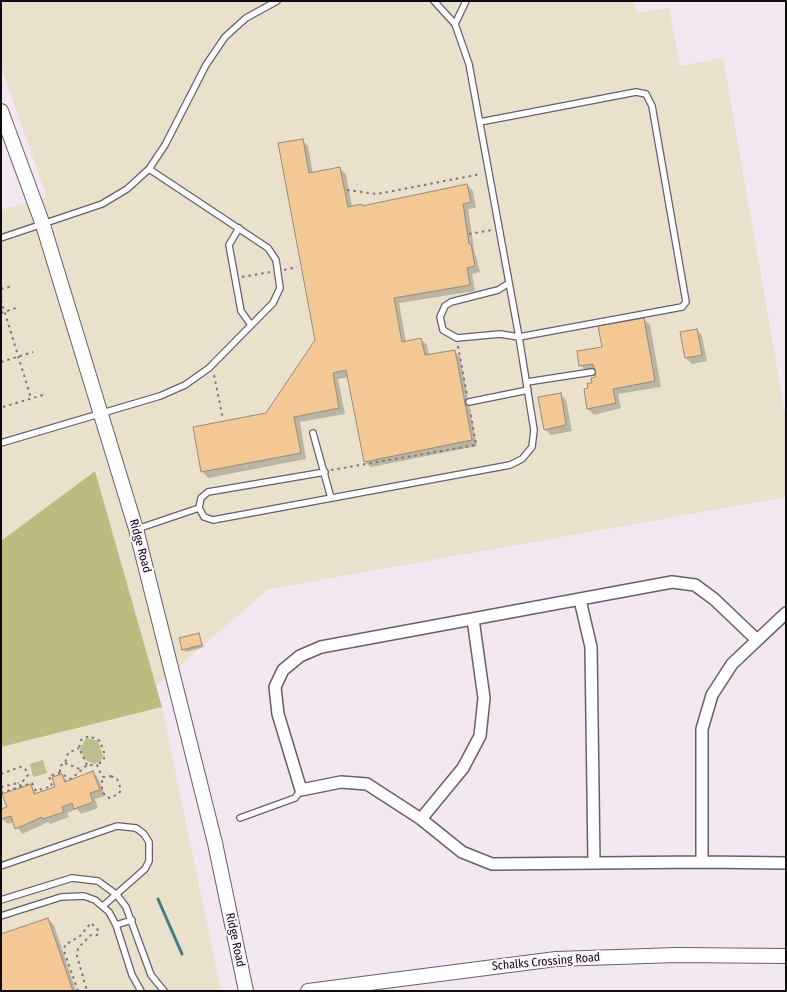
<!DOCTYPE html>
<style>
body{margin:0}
#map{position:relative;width:787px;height:992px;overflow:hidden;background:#f3e7f2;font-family:"Fira Sans Condensed",sans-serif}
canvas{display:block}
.frame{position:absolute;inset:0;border:2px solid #0e0a0e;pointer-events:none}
</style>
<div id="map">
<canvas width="787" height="992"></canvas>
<div class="frame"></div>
</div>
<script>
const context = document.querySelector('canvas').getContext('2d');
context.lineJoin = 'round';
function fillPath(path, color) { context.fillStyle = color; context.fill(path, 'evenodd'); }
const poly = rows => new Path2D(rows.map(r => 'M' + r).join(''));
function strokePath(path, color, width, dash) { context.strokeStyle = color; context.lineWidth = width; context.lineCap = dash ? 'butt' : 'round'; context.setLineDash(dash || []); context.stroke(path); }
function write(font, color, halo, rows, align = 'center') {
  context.font = font + ' "Fira Sans Condensed",sans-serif'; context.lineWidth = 4; context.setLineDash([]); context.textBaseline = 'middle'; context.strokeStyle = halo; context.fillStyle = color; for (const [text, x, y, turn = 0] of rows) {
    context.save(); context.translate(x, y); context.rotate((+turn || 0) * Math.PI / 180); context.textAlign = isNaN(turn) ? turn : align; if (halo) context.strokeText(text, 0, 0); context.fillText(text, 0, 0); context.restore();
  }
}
const commercial = poly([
 [1,1,634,1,637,13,669,8,680,66,723,58,786,419,786,497,269,589,156,686,95,471,1,541,1,210,47,197,1,67],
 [162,707,221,991,1,991,1,747]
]);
const green = poly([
 [86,738,98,741,103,756,100,762,94,764,85,760,80,749],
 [43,760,47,773,33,777,30,764]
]);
const forest = poly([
 [95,471,162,707,1,747,1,541]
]);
const shadow = poly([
 [302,140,308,146,313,174,340,169,346,174,352,207,363,207,467,185,473,191,476,208,468,209,474,249,480,272,472,274,475,291,399,303,406,342,421,339,427,345,429,356,454,351,460,357,477,446,371,467,365,462,349,377,338,379,345,414,300,422,306,459,208,478,203,472,194,428,267,414,317,341],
 [644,319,650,325,661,387,618,394,621,408,594,415,588,409,585,390,589,389,597,378,595,370,586,372,581,366,578,352,604,348],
 [697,330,702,336,707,361,692,364,686,358],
 [560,394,566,400,572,431,551,435,545,429],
 [198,634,204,647,186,652,183,649],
 [93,772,98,778,105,796,95,799,98,808,81,814,77,809,67,813,69,817,50,824,48,822,22,834,14,822,8,824,2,819,8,807,30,786,37,794,57,788,62,775,68,782],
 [48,919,54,925,76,991,1,991]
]);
const stream = poly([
 [158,899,182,954]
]);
const building = poly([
 [303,139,309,173,340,167,348,207,362,204,362,206,467,184,471,202,463,204,469,244,471,244,475,266,467,268,470,285,394,298,402,342,421,338,425,355,455,350,472,440,364,462,346,370,333,373,339,408,294,417,301,453,201,472,193,427,266,413,315,340,278,143,303,139],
 [644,318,655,381,613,389,616,403,587,409,584,389,588,388,587,383,592,383,591,378,596,377,593,364,579,366,577,351,602,347,598,326,644,318],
 [697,329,702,355,685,358,680,332,697,329],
 [561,393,566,425,544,430,538,397,561,393],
 [199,633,202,645,182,650,179,638,199,633],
 [93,771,100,790,90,793,93,802,74,809,72,803,62,807,64,812,43,819,42,817,15,829,11,816,1,819,1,809,7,807,2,794,31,784,34,794,55,787,52,777,62,774,65,782,93,771],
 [48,918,73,991,1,991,1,934,48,918]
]);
const path = poly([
 [347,190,377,194,481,174],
 [469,234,492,230],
 [284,270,297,267],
 [242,277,270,272],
 [1,289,13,286],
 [1,300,31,398],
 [1,313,19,307],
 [458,346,467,395],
 [1,362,33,352],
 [214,375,223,419],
 [3,407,46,394],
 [331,470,476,445,470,410],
 [65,763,82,770],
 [87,765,79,748,81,740,89,736,100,741,105,755,103,761,97,765],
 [60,772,60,766,65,763,68,753,79,748],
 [1,774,20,767,25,768,28,775,23,781,18,783],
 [111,776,117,779,121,789,119,794,109,798,102,792,102,777,111,776],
 [1,787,18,783,21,786],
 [1,793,32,783,36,791,52,786,49,776,60,773,71,779,87,765,97,765,102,777],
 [1,795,1,800],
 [78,991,64,951,65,945,80,936,91,923,99,931,97,935,91,935,78,948,77,956,87,991]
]);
const service = poly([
 [455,24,466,1],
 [480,122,636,92,646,94,652,106,686,302,682,307,519,337,500,334,457,338,443,330,440,317,445,306,451,302,498,290,509,283],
 [239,228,229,245,241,311,251,325],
 [1,238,102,204,127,189,149,169,165,145,206,65,225,37,246,18,277,1],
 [527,382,592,372],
 [469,402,528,390],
 [313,433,331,498],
 [1,443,160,396,185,385,209,368,273,303,280,288,276,260,268,248,149,169],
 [199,508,201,498,208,492,325,472],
 [137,529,199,508,204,517,213,520,510,465,522,459,532,447,534,430,519,337,469,64,455,24,434,1],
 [240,818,295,798,301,790],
 [1,866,117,826,136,828,144,834,149,842,149,861,145,869,103,906],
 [1,900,72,878,98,881,117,895,126,907,151,975,164,991],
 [1,916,61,897,84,896,95,900,109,912,116,925,132,975,141,991],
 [116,925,132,920]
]);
const minor = poly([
 [580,600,591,647,594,863],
 [786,613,732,664,712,695,702,729,702,862,786,863],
 [421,819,463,768,480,736,484,698,473,619],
 [702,862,492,864,462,852,421,819,367,784,341,782,301,790,278,714,275,687,283,670,300,656,321,647,672,582,695,585,714,599,757,640]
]);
const tertiary = poly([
 [1,111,43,225,136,529,215,843,246,991],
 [308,991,556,959,677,955,786,956]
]);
const streetNames = [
 ["Ridge Road",140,546,75],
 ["Ridge Road",235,940,78],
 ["Schalks Crossing Road",546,962,-5]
];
fillPath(commercial, '#e9e1cb');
fillPath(green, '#bdbf91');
fillPath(forest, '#babd7f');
fillPath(shadow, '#0003');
strokePath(stream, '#427d7f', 3);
fillPath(building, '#f3c895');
strokePath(building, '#958c81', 1);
strokePath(service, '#695f68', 8);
strokePath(minor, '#695f68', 14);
strokePath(tertiary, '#695f68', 16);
strokePath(path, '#7e767d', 2, [2.5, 4]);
strokePath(service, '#fff', 5.5);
strokePath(minor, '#fff', 11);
strokePath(tertiary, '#fff', 14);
write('12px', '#0e0a0e', '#fff5fe', streetNames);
</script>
